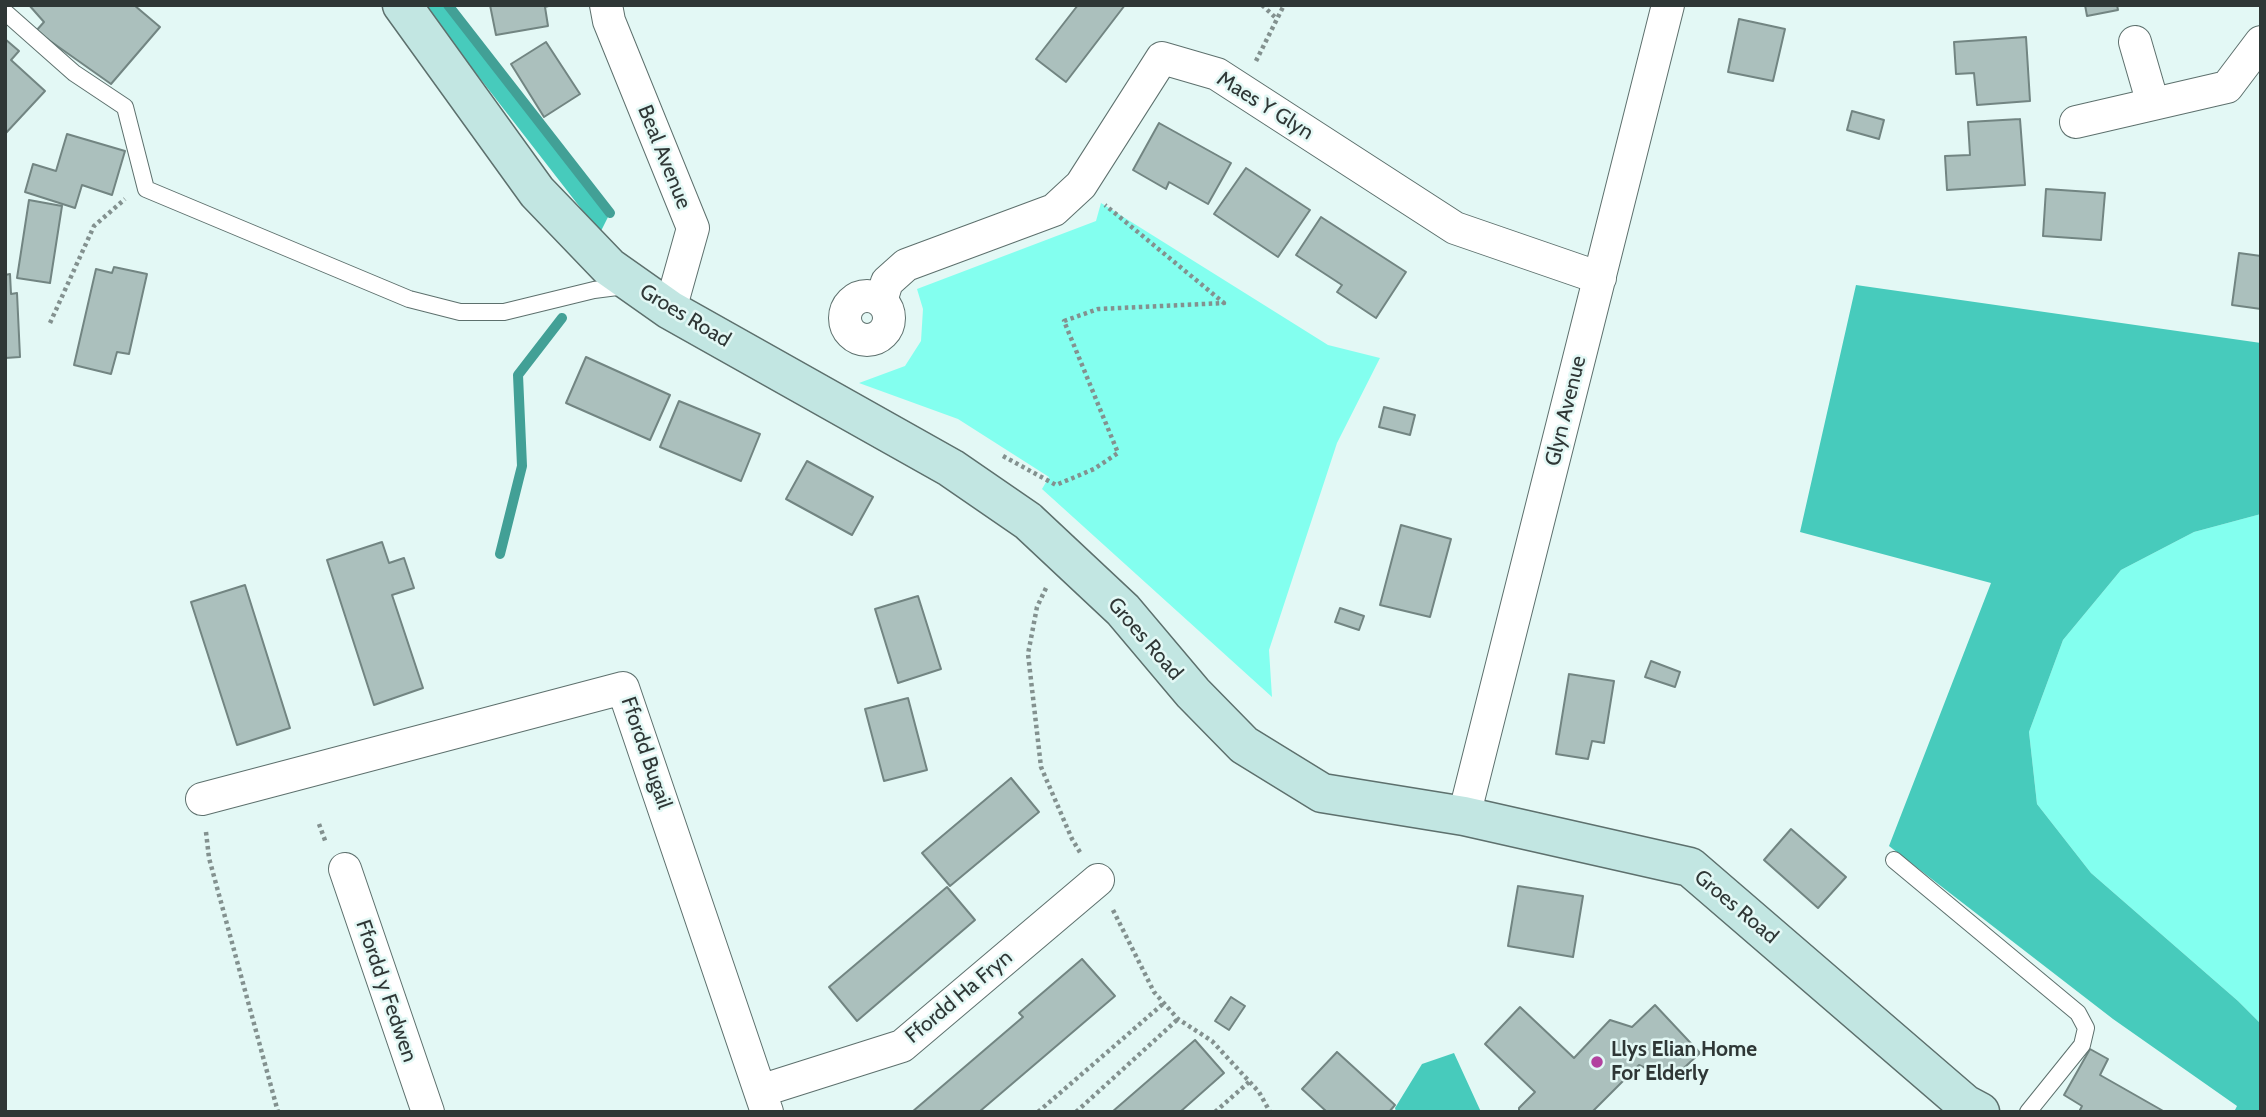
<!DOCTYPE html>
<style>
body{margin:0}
#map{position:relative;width:2266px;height:1117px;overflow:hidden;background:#e3f8f5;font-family:Cabin,sans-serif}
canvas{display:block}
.frame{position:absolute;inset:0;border:7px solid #2f3736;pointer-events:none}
</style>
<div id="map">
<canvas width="2266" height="1117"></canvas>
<div class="frame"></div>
</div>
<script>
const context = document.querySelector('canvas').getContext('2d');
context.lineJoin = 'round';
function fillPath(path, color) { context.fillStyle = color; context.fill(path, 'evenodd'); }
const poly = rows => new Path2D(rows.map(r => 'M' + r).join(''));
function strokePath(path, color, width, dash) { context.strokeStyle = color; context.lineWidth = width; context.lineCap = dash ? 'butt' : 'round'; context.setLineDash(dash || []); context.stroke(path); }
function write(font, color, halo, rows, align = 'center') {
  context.font = font + ' Cabin,sans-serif'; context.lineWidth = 5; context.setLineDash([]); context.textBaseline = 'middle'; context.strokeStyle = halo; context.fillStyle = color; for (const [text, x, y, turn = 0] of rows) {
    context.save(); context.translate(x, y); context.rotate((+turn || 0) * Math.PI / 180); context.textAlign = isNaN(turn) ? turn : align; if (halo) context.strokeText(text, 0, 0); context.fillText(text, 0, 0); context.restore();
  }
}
const green = poly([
 [1101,203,1328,345,1380,358,1337,443,1269,650,1272,697,1042,489,1049,477,958,419,859,383,905,366,921,341,923,309,917,289,1096,221],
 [2261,514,2261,1024,2238,1001,2091,873,2037,804,2029,732,2063,640,2121,570,2194,532]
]);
const forest = poly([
 [423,5,448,5,610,213,600,233],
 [1856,285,2261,343,2261,514,2194,532,2121,570,2063,640,2029,732,2037,804,2091,873,2238,1001,2261,1024,2261,1112,2234,1112,2237,1106,2113,1019,1889,846,1991,583,1800,532],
 [1454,1053,1481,1112,1396,1112,1395,1108,1422,1064]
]);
const stream = poly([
 [448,5,610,213],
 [500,554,522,466,518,375,562,318]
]);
const building = poly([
 [29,5,134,5,160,27,111,84,36,31,44,22,29,5],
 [490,5,552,5,545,7,548,26,496,35,490,5],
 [1078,5,1125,5,1066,82,1036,59,1078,5],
 [2085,5,2117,5,2118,10,2087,16,2085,5],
 [1739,19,1785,29,1773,81,1728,72,1739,19],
 [2026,37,2030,101,1977,105,1974,73,1956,74,1954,42,2026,37],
 [5,39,19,51,11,60,45,91,5,134,5,39],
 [546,42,580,94,544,117,511,64,546,42],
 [1852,111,1884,120,1879,139,1847,130,1852,111],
 [2020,119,2025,185,1947,190,1945,156,1970,155,1968,122,2020,119],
 [1159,123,1231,163,1208,204,1169,182,1166,189,1133,170,1159,123],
 [67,134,125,151,112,195,82,185,75,208,25,192,33,164,56,171,67,134],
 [1246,168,1310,210,1278,257,1214,214,1246,168],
 [2046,189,2105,193,2101,240,2043,236,2046,189],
 [29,200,62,206,50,283,17,278,29,200],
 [1321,217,1406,272,1376,318,1337,292,1342,285,1296,255,1321,217],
 [2239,253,2261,256,2261,309,2232,305,2239,253],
 [114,267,147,274,129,354,117,352,111,374,74,365,96,269,112,273,114,267],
 [10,274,11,294,17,293,20,357,5,358,5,275,10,274],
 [586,357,670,395,650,440,566,403,586,357],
 [679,401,760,434,741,481,660,447,679,401],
 [1384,407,1415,415,1410,435,1379,427,1384,407],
 [807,461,873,497,852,535,786,499,807,461],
 [1401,525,1451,539,1430,617,1380,605,1401,525],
 [382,542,389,563,404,558,414,588,392,595,423,688,374,705,327,560,382,542],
 [245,585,290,728,237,745,191,602,245,585],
 [918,596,941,669,898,683,875,609,918,596],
 [1340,608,1364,616,1359,630,1335,622,1340,608],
 [1651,661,1680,672,1675,687,1645,677,1651,661],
 [1569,674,1614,681,1604,743,1592,741,1588,759,1556,754,1569,674],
 [908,698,927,770,884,781,865,709,908,698],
 [1011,778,1039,812,950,886,922,853,1011,778],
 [1791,829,1846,877,1818,908,1764,860,1791,829],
 [1518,886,1583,896,1573,957,1508,946,1518,886],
 [947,887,975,920,857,1021,829,987,947,887],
 [1082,959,1115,996,979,1112,912,1112,1023,1017,1019,1013,1082,959],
 [1231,997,1245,1006,1229,1030,1215,1021,1231,997],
 [1655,1005,1700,1053,1671,1080,1639,1065,1592,1112,1519,1112,1519,1108,1535,1092,1485,1044,1520,1007,1574,1058,1610,1020,1632,1027,1655,1005],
 [1195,1040,1224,1073,1180,1112,1112,1112,1195,1040],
 [2090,1049,2108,1059,2100,1075,2165,1112,2079,1112,2082,1106,2064,1095,2090,1049],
 [1337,1052,1395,1105,1389,1112,1327,1112,1302,1089,1337,1052]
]);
const path = poly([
 [1262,5,1277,19],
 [1256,61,1284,5],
 [50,323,94,226,125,199],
 [1003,456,1056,485,1094,469,1118,453,1064,321,1098,309,1224,303,1105,205],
 [1046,588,1037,607,1028,654,1041,767,1072,839,1081,854],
 [319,824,326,843],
 [206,832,209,858,278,1112],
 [1113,910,1154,992,1178,1019,1212,1041,1259,1092,1270,1112],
 [1038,1112,1164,1003],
 [1076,1112,1178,1019],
 [1215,1112,1249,1082]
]);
const lane = poly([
 [5,12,74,73,125,107,146,189,409,299,460,312,504,312,594,290,625,286],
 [1894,860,2078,1013,2086,1028,2082,1045,2028,1112]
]);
const street = poly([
 [606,5,609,21,693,228,670,310],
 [2135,42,2153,104],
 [2076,122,2227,87,2261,42],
 '845 318a22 22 0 1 1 44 0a22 22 0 1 1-44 0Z',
 [881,301,887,282,906,265,1054,210,1081,185,1162,58,1217,74,1455,228,1600,278],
 [202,799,623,688,767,1112],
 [1464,816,1668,5],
 [345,869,428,1112],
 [760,1091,902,1046,1098,880]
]);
const secondary = poly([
 [402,5,537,192,609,267,670,310,951,468,1028,521,1123,610,1193,693,1244,745,1322,793,1464,816,1690,867,1965,1104,1980,1112]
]);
const markers = [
 [1597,1062,7,"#b2429f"]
];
const streetNames = [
 ["Maes Y Glyn",1265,106,32],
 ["Beal Avenue",664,157,68],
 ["Groes Road",685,316,31],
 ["Glyn Avenue",1566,411,-76],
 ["Groes Road",1145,639,49],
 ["Ffordd Bugail",646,753,71],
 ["Groes Road",1736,907,40],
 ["Ffordd y Fedwen",386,991,71],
 ["Ffordd Ha Fryn",959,997,-40]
];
const poiNames = [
 ["Llys Elian Home",1611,1050],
 ["For Elderly",1611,1074]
];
fillPath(green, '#83ffef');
fillPath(forest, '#47cbbc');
strokePath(stream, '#42a096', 10);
fillPath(building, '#abc0bd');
strokePath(building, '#728582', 2);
strokePath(lane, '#5d706d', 18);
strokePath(street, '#5d706d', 34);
strokePath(secondary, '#5d706d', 41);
strokePath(path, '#83918f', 4.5, [3.5, 3.5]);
strokePath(lane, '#fff', 16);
strokePath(street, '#fff', 32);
strokePath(secondary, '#c2e6e2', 38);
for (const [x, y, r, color] of markers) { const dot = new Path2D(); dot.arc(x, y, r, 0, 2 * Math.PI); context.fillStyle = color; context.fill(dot); strokePath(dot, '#e3f8f5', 2.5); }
write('21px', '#2f3736', '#e3f8f5', streetNames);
write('bold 21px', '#2f3736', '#e3f8f5', poiNames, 'left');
</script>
